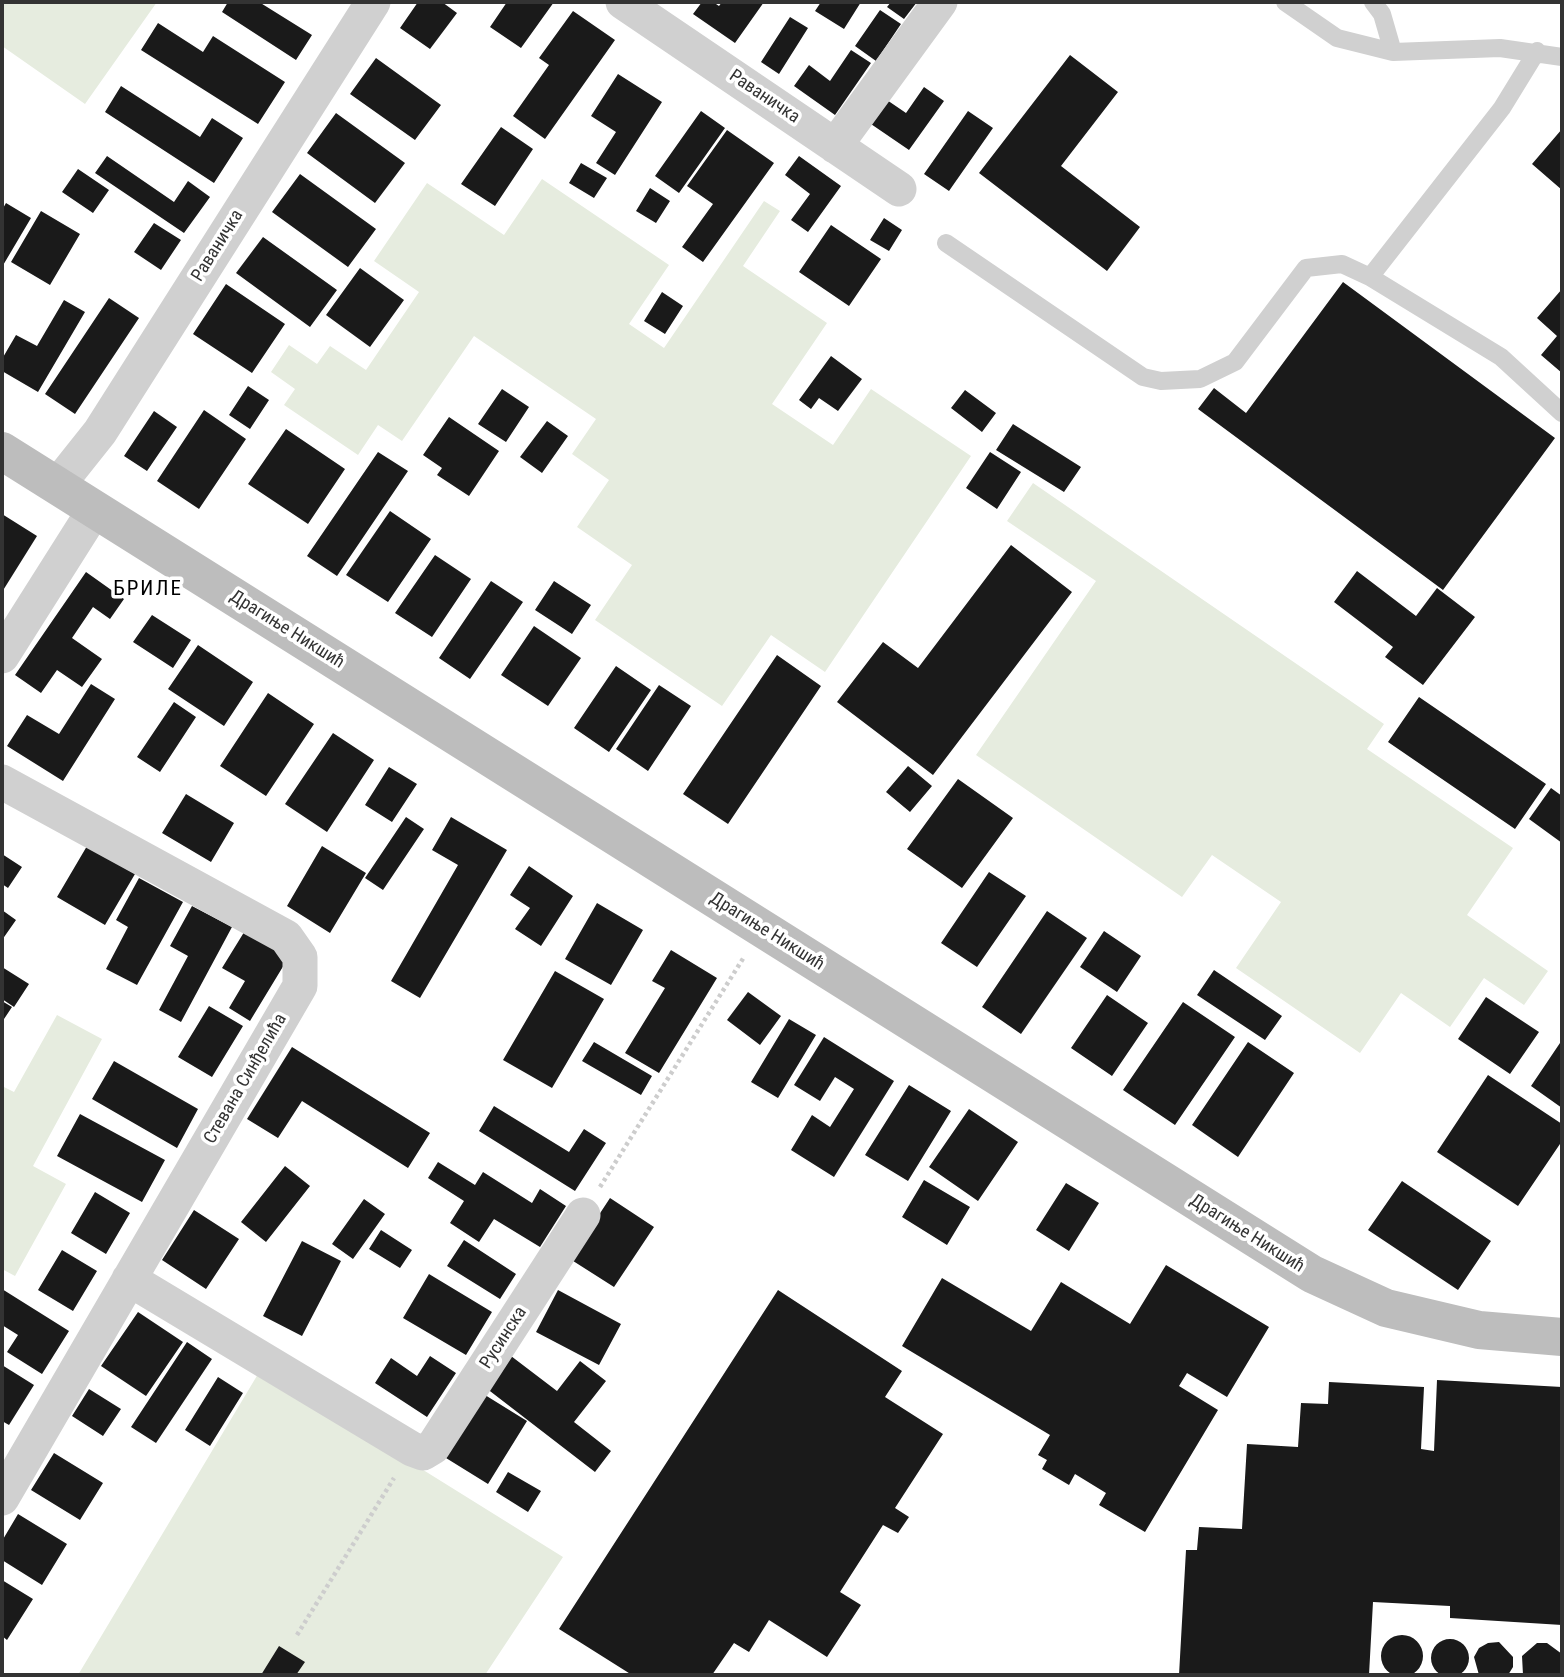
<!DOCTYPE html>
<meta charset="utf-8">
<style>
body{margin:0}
#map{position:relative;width:1564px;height:1677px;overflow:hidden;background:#fff;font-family:"Roboto Condensed",sans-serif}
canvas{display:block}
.frame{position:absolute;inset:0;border:4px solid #333;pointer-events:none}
</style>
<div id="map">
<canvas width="1564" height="1677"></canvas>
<div class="frame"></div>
</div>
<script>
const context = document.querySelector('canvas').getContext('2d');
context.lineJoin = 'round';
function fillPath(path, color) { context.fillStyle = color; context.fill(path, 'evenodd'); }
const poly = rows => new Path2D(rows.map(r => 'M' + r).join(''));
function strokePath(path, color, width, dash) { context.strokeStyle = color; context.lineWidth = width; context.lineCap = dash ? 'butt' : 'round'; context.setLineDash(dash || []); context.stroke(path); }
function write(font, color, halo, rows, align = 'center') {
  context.font = font + ' "Roboto Condensed",sans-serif'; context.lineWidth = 7; context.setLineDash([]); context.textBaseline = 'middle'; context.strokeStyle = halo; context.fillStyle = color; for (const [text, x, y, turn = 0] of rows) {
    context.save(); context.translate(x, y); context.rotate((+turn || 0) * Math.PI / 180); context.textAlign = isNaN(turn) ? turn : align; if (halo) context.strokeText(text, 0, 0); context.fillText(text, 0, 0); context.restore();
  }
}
const green = poly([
 [2,2,157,2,85,104,2,46],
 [542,179,669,265,629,324,664,348,764,201,780,211,743,266,827,323,772,404,833,445,871,389,971,456,825,672,771,635,722,706,595,620,632,565,577,527,609,480,572,454,596,419,474,336,402,441,378,425,358,455,284,405,295,389,271,372,289,345,317,364,330,346,366,370,419,292,374,261,427,183,504,235],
 [1033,483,1384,724,1367,749,1513,848,1467,915,1548,971,1524,1005,1484,978,1450,1027,1401,993,1360,1053,1236,968,1281,902,1212,855,1182,897,976,755,1096,581,1007,521],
 [57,1015,102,1039,33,1166,66,1184,15,1276,2,1269,2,1086,14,1092],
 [261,1369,563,1557,485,1675,78,1675]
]);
const building = poly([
 [228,2,259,2,312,35,296,60,222,12],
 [418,2,442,2,457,13,430,49,400,28],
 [507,2,554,2,521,48,490,27],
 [702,2,713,2,719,6,722,2,764,2,735,43,693,14],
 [821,2,861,2,844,29,815,11],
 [891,2,917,2,904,19,887,7],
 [880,10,901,24,876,61,855,46],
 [573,11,615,40,545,139,513,116,549,65,539,58],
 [790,17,808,28,779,74,761,62],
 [158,23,203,52,213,36,285,82,258,124,141,50],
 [851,50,871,63,835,115,794,86,809,65,830,81],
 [1070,55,1118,92,1061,166,1140,227,1107,271,979,173],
 [376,58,441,105,415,140,350,94],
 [618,74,662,102,615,175,596,163,616,132,591,116],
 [121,86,200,137,212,118,243,138,214,183,105,112],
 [924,87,944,101,909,150,868,122,884,98,906,113],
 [701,111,725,128,679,193,655,176],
 [968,111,993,128,949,191,924,174],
 [336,113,405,163,375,203,307,153],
 [501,127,533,149,495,206,461,184],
 [1562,129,1562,190,1532,164],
 [727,130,774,163,703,262,682,247,713,204,687,186],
 [107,156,174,202,188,181,210,197,184,233,95,173],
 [799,156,841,186,808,232,791,220,810,194,785,175],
 [581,163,607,178,594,198,569,183],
 [78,169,109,190,93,213,62,192],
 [300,174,376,229,348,267,272,212],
 [650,188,670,201,656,223,636,211],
 [6,203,31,218,2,267,2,210],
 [41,211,80,234,50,285,11,262],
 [884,218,902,230,889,251,870,240],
 [154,223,181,240,161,270,134,252],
 [831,225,881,259,849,306,799,272],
 [263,237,337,290,310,327,236,273],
 [360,268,404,300,370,347,326,315],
 [1343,282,1555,438,1443,590,1198,409,1214,388,1246,413],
 [226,284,285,324,252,373,193,334],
 [1562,289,1562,373,1541,355,1557,336,1537,318],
 [662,292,683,306,665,334,644,321],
 [109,298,139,318,75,414,45,394],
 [64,300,85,312,38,392,2,371,2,359,16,335,37,346],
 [831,356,862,379,838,411,819,398,811,409,799,400],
 [248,386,269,400,250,429,229,415],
 [502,389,529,407,506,442,478,424],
 [965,390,996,413,982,432,951,408],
 [204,410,246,439,199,509,157,481],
 [154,411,177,427,147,471,124,456],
 [449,417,499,451,469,496,437,475,442,468,423,455],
 [547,421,568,436,542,473,520,457],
 [1013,424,1081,467,1064,492,996,450],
 [286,429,345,469,308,524,248,484],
 [378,452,408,471,337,576,307,556],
 [990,452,1021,472,997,509,966,488],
 [390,511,431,539,388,602,346,575],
 [2,514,37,536,2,592],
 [1011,545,1072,592,933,775,837,702,883,642,918,668],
 [435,555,471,579,432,637,395,613],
 [1357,571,1416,616,1437,588,1475,617,1423,685,1385,657,1393,647,1334,602],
 [86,572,124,599,110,619,93,607,72,638,102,659,82,687,57,670,41,693,15,675],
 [491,581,523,602,470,679,439,658],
 [554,581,591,605,572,634,535,610],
 [152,615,191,640,173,668,133,642],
 [534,626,581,658,548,706,501,675],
 [198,645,253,682,224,726,168,689],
 [777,655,821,686,728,824,683,794],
 [616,666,651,690,609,752,574,728],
 [91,684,115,699,63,781,7,746,27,715,59,734],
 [659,685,691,706,648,771,616,749],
 [268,693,314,724,266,796,220,766],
 [1419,697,1546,784,1515,829,1388,742],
 [174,702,196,717,160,772,137,757],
 [333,733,374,760,327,832,285,804],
 [908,766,932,786,910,812,886,792],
 [389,767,417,784,392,822,365,805],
 [958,779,1013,818,962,888,907,849],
 [1551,788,1562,796,1562,843,1529,819],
 [186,794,234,823,211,862,162,833],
 [406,817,424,829,383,890,365,878],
 [451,817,507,850,420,998,391,981,458,865,432,850],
 [87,846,135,874,105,925,57,897],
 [322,846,366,873,330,933,287,906],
 [2,854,22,867,8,888,2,884],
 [529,866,573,896,541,946,515,929,530,908,510,895],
 [989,872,1026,896,977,967,941,943],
 [139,878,183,902,137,985,106,969,128,927,116,920],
 [597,903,643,930,611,985,565,959],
 [192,906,232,927,181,1022,159,1010,188,956,170,946],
 [2,910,16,920,2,940],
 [1047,911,1087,938,1021,1034,982,1007],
 [246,929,290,955,250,1021,229,1008,245,981,222,968],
 [1104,931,1141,956,1117,992,1080,967],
 [671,950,717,978,659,1073,625,1053,665,988,652,981],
 [2,967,29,984,14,1007,2,999],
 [1214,970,1282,1016,1265,1040,1197,995],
 [555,971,604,999,552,1088,503,1060],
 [748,992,781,1016,760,1045,727,1020],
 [1107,995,1148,1023,1112,1076,1071,1048],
 [1486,997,1539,1032,1510,1074,1458,1039],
 [2,1001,12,1007,2,1022],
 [1183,1002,1235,1037,1175,1125,1123,1090],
 [209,1006,243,1026,212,1077,178,1057],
 [789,1019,816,1035,778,1098,751,1082],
 [824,1037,894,1081,834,1177,791,1150,812,1115,830,1127,854,1089,835,1077,820,1101,794,1085],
 [1562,1040,1562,1108,1531,1086],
 [594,1042,652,1076,641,1095,582,1061],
 [1248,1042,1294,1073,1238,1157,1192,1125],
 [292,1047,430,1133,408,1168,302,1101,278,1138,247,1119],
 [114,1061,198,1109,177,1148,92,1099],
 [1488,1075,1562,1124,1562,1141,1518,1206,1437,1152],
 [909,1085,951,1111,908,1181,865,1155],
 [494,1106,569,1152,584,1129,606,1143,575,1191,479,1131],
 [969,1109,1018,1142,978,1201,929,1167],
 [80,1114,165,1160,142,1202,57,1156],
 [438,1162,475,1185,483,1172,532,1203,540,1189,566,1206,540,1247,494,1219,479,1242,450,1223,464,1201,428,1178],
 [285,1166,310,1186,266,1242,241,1222],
 [924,1180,970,1207,947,1245,902,1217],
 [1402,1181,1491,1241,1458,1290,1368,1230],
 [1066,1183,1099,1203,1069,1251,1036,1230],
 [95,1192,130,1213,106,1254,71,1233],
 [610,1198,654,1227,614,1287,570,1259],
 [364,1199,385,1214,353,1259,332,1244],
 [194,1210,239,1239,206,1289,162,1260],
 [381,1230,412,1250,400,1268,369,1249],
 [464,1240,516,1274,500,1299,447,1266],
 [302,1241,341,1261,302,1336,263,1316],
 [62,1250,97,1271,73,1311,38,1290],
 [1166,1265,1269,1327,1227,1397,1187,1373,1179,1386,1218,1410,1145,1532,1099,1505,1106,1493,1075,1474,1069,1485,1042,1469,1047,1460,1038,1455,1050,1435,902,1346,942,1278,1031,1331,1061,1282,1130,1324],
 [429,1274,492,1312,466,1355,403,1318],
 [2,1289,69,1331,42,1374,7,1352,18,1335,2,1325],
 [558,1290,621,1324,599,1365,536,1332],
 [778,1290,902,1371,885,1397,943,1434,895,1508,909,1517,898,1533,883,1525,840,1592,861,1605,827,1657,769,1620,749,1652,734,1643,712,1675,632,1675,559,1629],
 [138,1312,183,1342,146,1396,101,1366],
 [187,1342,212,1359,156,1443,131,1427],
 [430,1356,456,1373,427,1417,375,1383,391,1358,417,1376],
 [511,1356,557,1391,580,1361,606,1381,574,1422,611,1451,595,1472,486,1388],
 [2,1365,34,1385,9,1425,2,1421],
 [218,1377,243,1393,210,1446,185,1430],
 [1437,1380,1562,1387,1562,1625,1450,1618,1450,1606,1373,1602,1369,1675,1179,1675,1186,1550,1197,1550,1199,1527,1242,1529,1247,1444,1298,1447,1301,1403,1328,1404,1329,1382,1424,1387,1421,1449,1434,1451],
 [89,1389,121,1409,103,1436,72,1416],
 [485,1395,527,1421,488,1484,446,1458],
 [54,1453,103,1483,80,1520,31,1490],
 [508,1472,541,1491,528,1512,496,1492],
 [18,1514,67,1544,42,1585,2,1560,2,1541],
 [2,1580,33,1599,7,1640,2,1636],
 '1381 1656a21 21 0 1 1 42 0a21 21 0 1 1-42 0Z',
 '1431 1658a19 19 0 1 1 38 0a19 19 0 1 1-38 0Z',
 [1499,1642,1513,1657,1513,1667,1508,1675,1479,1675,1474,1657,1479,1648,1488,1643],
 [1537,1643,1547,1643,1562,1654,1562,1675,1523,1675,1522,1656],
 [279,1646,305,1662,296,1675,261,1675]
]);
const path = poly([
 [600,1187,744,957],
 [297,1635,394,1478]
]);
const lane = poly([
 [1285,2,1337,38,1393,52,1500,48,1562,57],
 [1373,2,1382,14,1393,52],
 [946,243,1143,377,1161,381,1200,379,1235,362,1306,268,1342,264,1370,277,1501,357,1562,413],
 [1370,277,1502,108,1537,51]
]);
const street = poly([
 [623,2,899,189],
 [835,146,940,2],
 [57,486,100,432,373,2],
 [2,656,95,509],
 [2,782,286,937,300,957,300,986,2,1498],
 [129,1279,412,1449,423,1453,433,1447,583,1215]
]);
const secondary = poly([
 [2,451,1312,1274,1386,1308,1479,1330,1562,1337]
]);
const streetNames = [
 ["Раваничка",764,97,34],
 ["Раваничка",218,246,-58],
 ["Драгиње Никшић",287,630,32],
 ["Драгиње Никшић",767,932,32],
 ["Стевана Синђелића",246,1079,-60],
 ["Драгиње Никшић",1247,1234,32],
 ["Русинска",504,1338,-57]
];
const quarterNames = [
 ["БРИЛЕ",148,590]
];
fillPath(green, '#e6ecdf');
fillPath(building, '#1a1a1a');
strokePath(path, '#cdcdcd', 4.5, [3.5, 3.5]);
strokePath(lane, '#d0d0d0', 18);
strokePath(street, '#d0d0d0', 35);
strokePath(secondary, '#bdbdbd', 38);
write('18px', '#333', '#fff', streetNames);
context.letterSpacing = '2px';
write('21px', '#000', '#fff', quarterNames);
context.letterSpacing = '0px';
</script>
